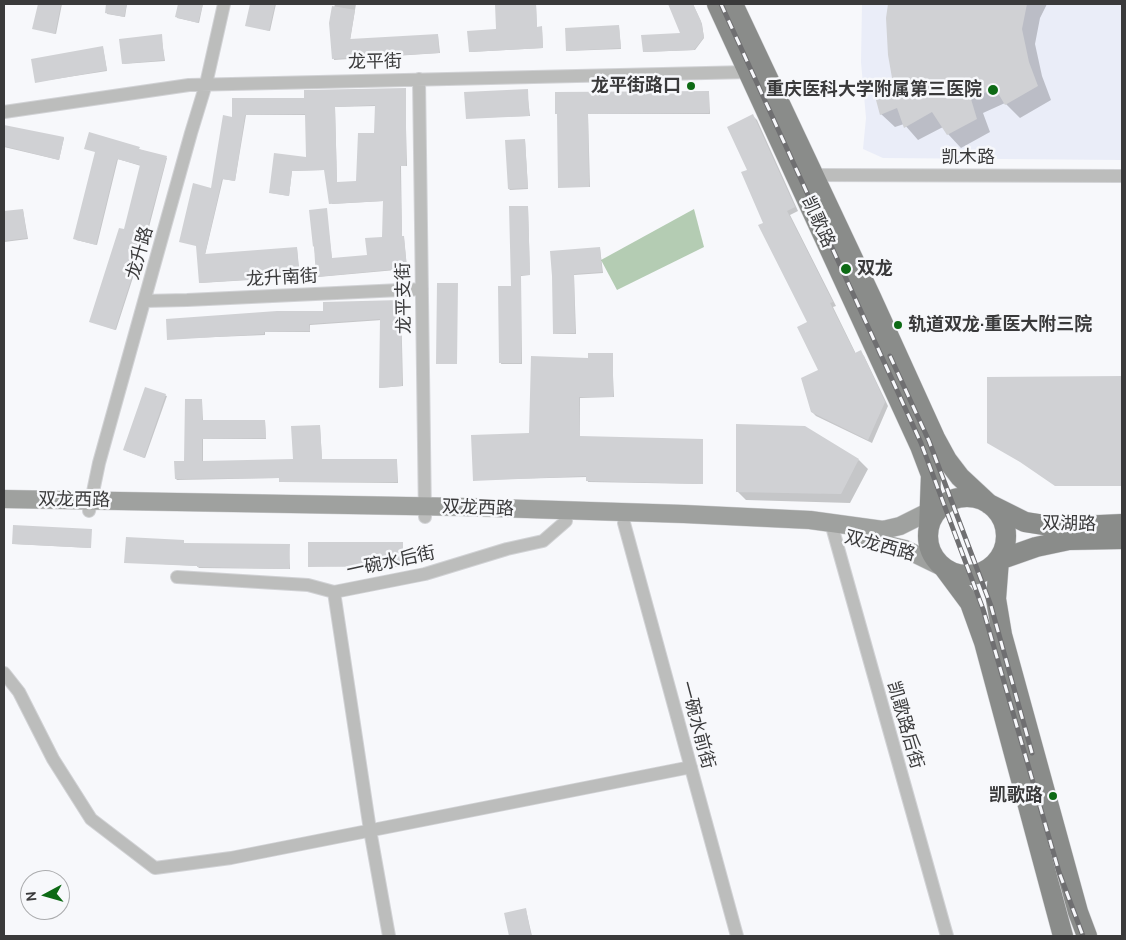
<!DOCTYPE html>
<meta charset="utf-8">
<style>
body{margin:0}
#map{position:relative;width:1126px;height:940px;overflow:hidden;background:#f7f8fb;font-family:Cabin,sans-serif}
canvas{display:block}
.frame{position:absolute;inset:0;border:5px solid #3a3a3b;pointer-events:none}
.north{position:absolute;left:20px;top:870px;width:50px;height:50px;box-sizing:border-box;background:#f7f8fb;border:1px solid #abacae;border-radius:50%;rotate:264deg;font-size:14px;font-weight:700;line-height:20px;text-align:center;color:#3a3a3b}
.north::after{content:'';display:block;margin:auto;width:18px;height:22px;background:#0d6a15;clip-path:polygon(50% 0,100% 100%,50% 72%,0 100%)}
</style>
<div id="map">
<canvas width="1126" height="940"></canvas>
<div class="frame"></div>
<div class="north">N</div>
</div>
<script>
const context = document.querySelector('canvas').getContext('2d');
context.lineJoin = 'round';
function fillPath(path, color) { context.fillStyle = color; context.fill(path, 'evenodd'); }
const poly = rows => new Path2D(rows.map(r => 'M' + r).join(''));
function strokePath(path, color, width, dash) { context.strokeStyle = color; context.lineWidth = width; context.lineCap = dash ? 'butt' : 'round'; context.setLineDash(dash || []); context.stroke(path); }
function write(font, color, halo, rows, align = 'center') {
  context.font = font + ' Cabin,"Noto Sans SC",sans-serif'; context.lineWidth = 5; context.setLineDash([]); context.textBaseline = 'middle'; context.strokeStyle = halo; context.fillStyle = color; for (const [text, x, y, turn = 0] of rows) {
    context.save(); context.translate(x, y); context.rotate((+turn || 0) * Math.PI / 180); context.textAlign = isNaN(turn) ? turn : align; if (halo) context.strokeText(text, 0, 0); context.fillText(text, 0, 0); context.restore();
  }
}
const built = poly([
 [862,4,1122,4,1122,160,883,158,863,149,866,118,861,62]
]);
const green = poly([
 [694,209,704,247,617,290,601,260]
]);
const shadow = poly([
 [39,4,62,4,56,34,34,28],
 [108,4,127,4,125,17,107,14],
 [179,4,203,4,199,23,177,18],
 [251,4,276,4,270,31,247,25],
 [335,4,356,4,350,41,438,35,440,53,334,60,330,24],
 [496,4,536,4,537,28,542,29,543,48,471,52,470,51,497,30],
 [669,4,693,4,702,24,704,38,695,50,645,52,644,51,682,35],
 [889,4,1047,4,1040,18,1035,44,1042,76,1051,100,1020,118,1005,103,983,113,990,132,961,148,948,134,943,127,918,140,904,124,895,127,881,114,897,96,887,18],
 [619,27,621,49,567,51],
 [161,35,165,61,123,64],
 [103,48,107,71,36,82],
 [405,89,407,166,401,166,402,237,404,238,407,269,318,277,314,246,326,209,332,259,369,256,383,238,384,201,332,204,325,170,292,171,289,196,271,193,275,154,307,159,306,115,246,115,235,181,223,179,205,255,297,248,300,277,200,283,212,189,233,118,233,99,305,99],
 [376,106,375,134,357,182,337,183,335,107],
 [527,90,530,116,467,118],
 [709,93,710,114,588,114,590,187,560,187,558,114,556,113],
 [753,116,757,120,798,211,790,215,836,306,833,307,856,354,860,352,864,356,888,406,872,443,816,416,812,412,820,371,809,323,765,223,748,171],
 [4,126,64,138,59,160,4,147],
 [90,134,167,158,148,231,116,330,92,322,125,231,141,166,118,159,97,245,76,240,96,152],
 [525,140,528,189,510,190,509,189],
 [528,207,530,275,521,276,522,364,501,364,513,287],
 [23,210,28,239,4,242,4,213],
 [600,248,603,273,574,275,576,334,555,334,554,276],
 [457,285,457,364,438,364,437,363],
 [401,301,403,386,380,388,382,320,310,325,310,332,265,332,265,335,168,339],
 [612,354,614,397,580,398,580,438,703,440,703,484,588,482,587,477,474,480,530,434,589,359],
 [1122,377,1122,486,1057,486,1023,462,988,378],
 [146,389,167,396,145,458,126,451],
 [202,400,203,421,265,421,266,439,203,439,203,462,294,460,320,426,322,460,397,461,398,483,281,482,280,478,177,480,176,479,186,463],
 [859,460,868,469,850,503,746,500,737,491],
 [91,530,91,548,14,544],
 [183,541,184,544,289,546,290,569,199,568,197,566,126,562],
 [402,544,404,567,310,566],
 [526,910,532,936,510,936,506,914]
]);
const building = poly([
 [38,4,61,4,55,34,32,29],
 [106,4,127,4,124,17,105,13],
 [178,4,203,4,198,23,175,17],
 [250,4,275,4,269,31,245,26],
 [495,4,536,4,537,27,542,26,543,48,469,52,467,31,496,29],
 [668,4,693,4,701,21,704,37,694,50,643,52,641,35,680,33],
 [888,4,1027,4,1022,29,1029,62,1038,86,1005,105,995,88,971,99,977,119,947,135,932,112,904,128,897,108,880,115,876,100,895,95,888,55,886,18],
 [332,6,355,10,350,39,438,34,439,53,332,59,329,23],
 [619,25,621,48,566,51,565,28],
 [162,34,164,60,122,64,119,39],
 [103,46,107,70,35,83,31,59],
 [406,88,406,166,400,166,402,236,404,236,407,268,316,277,314,246,313,247,309,210,327,208,332,258,367,255,365,238,382,237,383,201,329,204,324,170,292,171,289,196,269,193,274,153,306,157,305,114,245,115,235,181,222,179,205,254,297,247,299,276,199,283,196,246,179,242,193,183,211,188,223,115,232,117,232,98,304,98,304,90],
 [375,105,374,133,358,133,356,181,337,182,335,107],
 [528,89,529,116,466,119,464,92],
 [709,91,709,113,588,114,589,187,558,188,557,114,555,114,555,92],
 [753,114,795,207,787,211,833,302,830,303,855,353,861,350,885,402,868,440,811,412,801,378,818,370,797,327,807,322,758,225,763,223,741,172,747,170,727,127],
 [4,125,64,137,59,160,4,146],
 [89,132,140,147,139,149,167,156,147,230,115,330,89,322,119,228,124,229,140,165,117,159,96,245,73,239,95,152,84,149],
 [525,139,528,188,508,189,505,140],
 [509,206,528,206,530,275,521,275,521,363,499,363,498,286,511,286],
 [23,209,27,238,4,241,4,211],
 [600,247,602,272,574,274,575,333,553,334,552,276,550,251],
 [437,283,458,283,457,364,436,364],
 [401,300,402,386,379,388,380,319,309,324,310,331,264,332,264,334,167,340,166,319,277,311,323,311,323,302],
 [588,353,613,353,613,397,579,397,580,436,703,439,703,484,586,481,586,476,473,481,471,435,529,433,531,356,588,358],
 [1122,376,1122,486,1055,486,1020,462,987,443,987,377],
 [145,387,166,394,144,458,123,450],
 [185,399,202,399,202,420,265,420,266,438,202,439,202,461,293,459,291,426,320,425,322,459,397,459,397,482,279,482,279,478,175,479,174,461,184,461],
 [736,424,805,426,859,459,841,494,736,492],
 [13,525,92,529,91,548,12,544],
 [126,537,184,540,184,543,290,544,289,569,197,567,197,566,124,563],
 [308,542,403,542,403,566,308,567],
 [526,908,531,936,509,936,504,913]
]);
const street = poly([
 [419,79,425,517],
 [4,112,189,85,749,72],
 [813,175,1122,176],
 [144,301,187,300,422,289],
 [89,511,99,463,191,133,206,84,224,4],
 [624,523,737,936],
 [831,523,947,936],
 [177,577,308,585,334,592,425,574,507,549,543,541,566,521],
 [334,592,370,830,389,936],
 [4,673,19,692,53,759,91,819,155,868,231,858,691,767]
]);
const secondary = poly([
 [4,499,464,507,684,514,810,520,883,530,900,526,946,503],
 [858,538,905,549,944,568]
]);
const primary = poly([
 [717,4,920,446,931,475,929,528],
 [733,4,871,297,935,438,947,460,960,477,989,504,1025,522,1057,527,1122,524],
 '928 536a39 39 0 1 1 78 0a39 39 0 1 1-78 0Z',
 [999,560,996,599,1002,635,1078,912,1087,936],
 [999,560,1036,547,1069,540,1122,539],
 [944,568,970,603,984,642,1063,936]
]);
const rail = poly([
 [721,4,921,443,983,609,1059,872,1083,936],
 [890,356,929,441,991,606,1032,753]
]);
const markers = [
 [691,86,5,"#0d6a15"],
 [993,90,6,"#0d6a15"],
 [846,269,6,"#0d6a15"],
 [898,325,5,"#0d6a15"],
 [1053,796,5,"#0d6a15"]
];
const streetNames = [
 ["龙平街",375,62,-1],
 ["凯木路",968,158],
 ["凯歌路",818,222,65],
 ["龙升路",140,253,-74],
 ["龙升南街",282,278,-3],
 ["龙平支街",404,298,-91],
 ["双龙西路",74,500,1],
 ["双龙西路",478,508,2],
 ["双湖路",1069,524,1],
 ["双龙西路",880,546,15],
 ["一碗水后街",391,562,-12],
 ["一碗水前街",697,725,75],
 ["凯歌路后街",905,725,74]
];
const poiNames = [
 ["龙平街路口",681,86],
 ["重庆医科大学附属第三医院",982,90],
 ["双龙",857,269,"left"],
 ["轨道双龙·重医大附三院",908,325,"left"],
 ["凯歌路",1043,796]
];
fillPath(built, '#eaedf8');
fillPath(green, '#b4ccb3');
fillPath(shadow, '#0003');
fillPath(building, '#d0d1d4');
strokePath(street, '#d1d2d5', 14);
strokePath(secondary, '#d1d2d5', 19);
strokePath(primary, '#d1d2d5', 21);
strokePath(street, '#bcbdbc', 12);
strokePath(secondary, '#9fa19f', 18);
strokePath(primary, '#8a8c8a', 20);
strokePath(rail, '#6f6f71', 5);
strokePath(rail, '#f7f8fb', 3, [9]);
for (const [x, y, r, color] of markers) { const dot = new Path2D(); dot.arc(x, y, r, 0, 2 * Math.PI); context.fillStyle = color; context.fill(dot); strokePath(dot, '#f7f8fb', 2); }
write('18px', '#3a3a3b', '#f7f8fb', streetNames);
write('bold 18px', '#3a3a3b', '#f7f8fb', poiNames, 'right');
</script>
